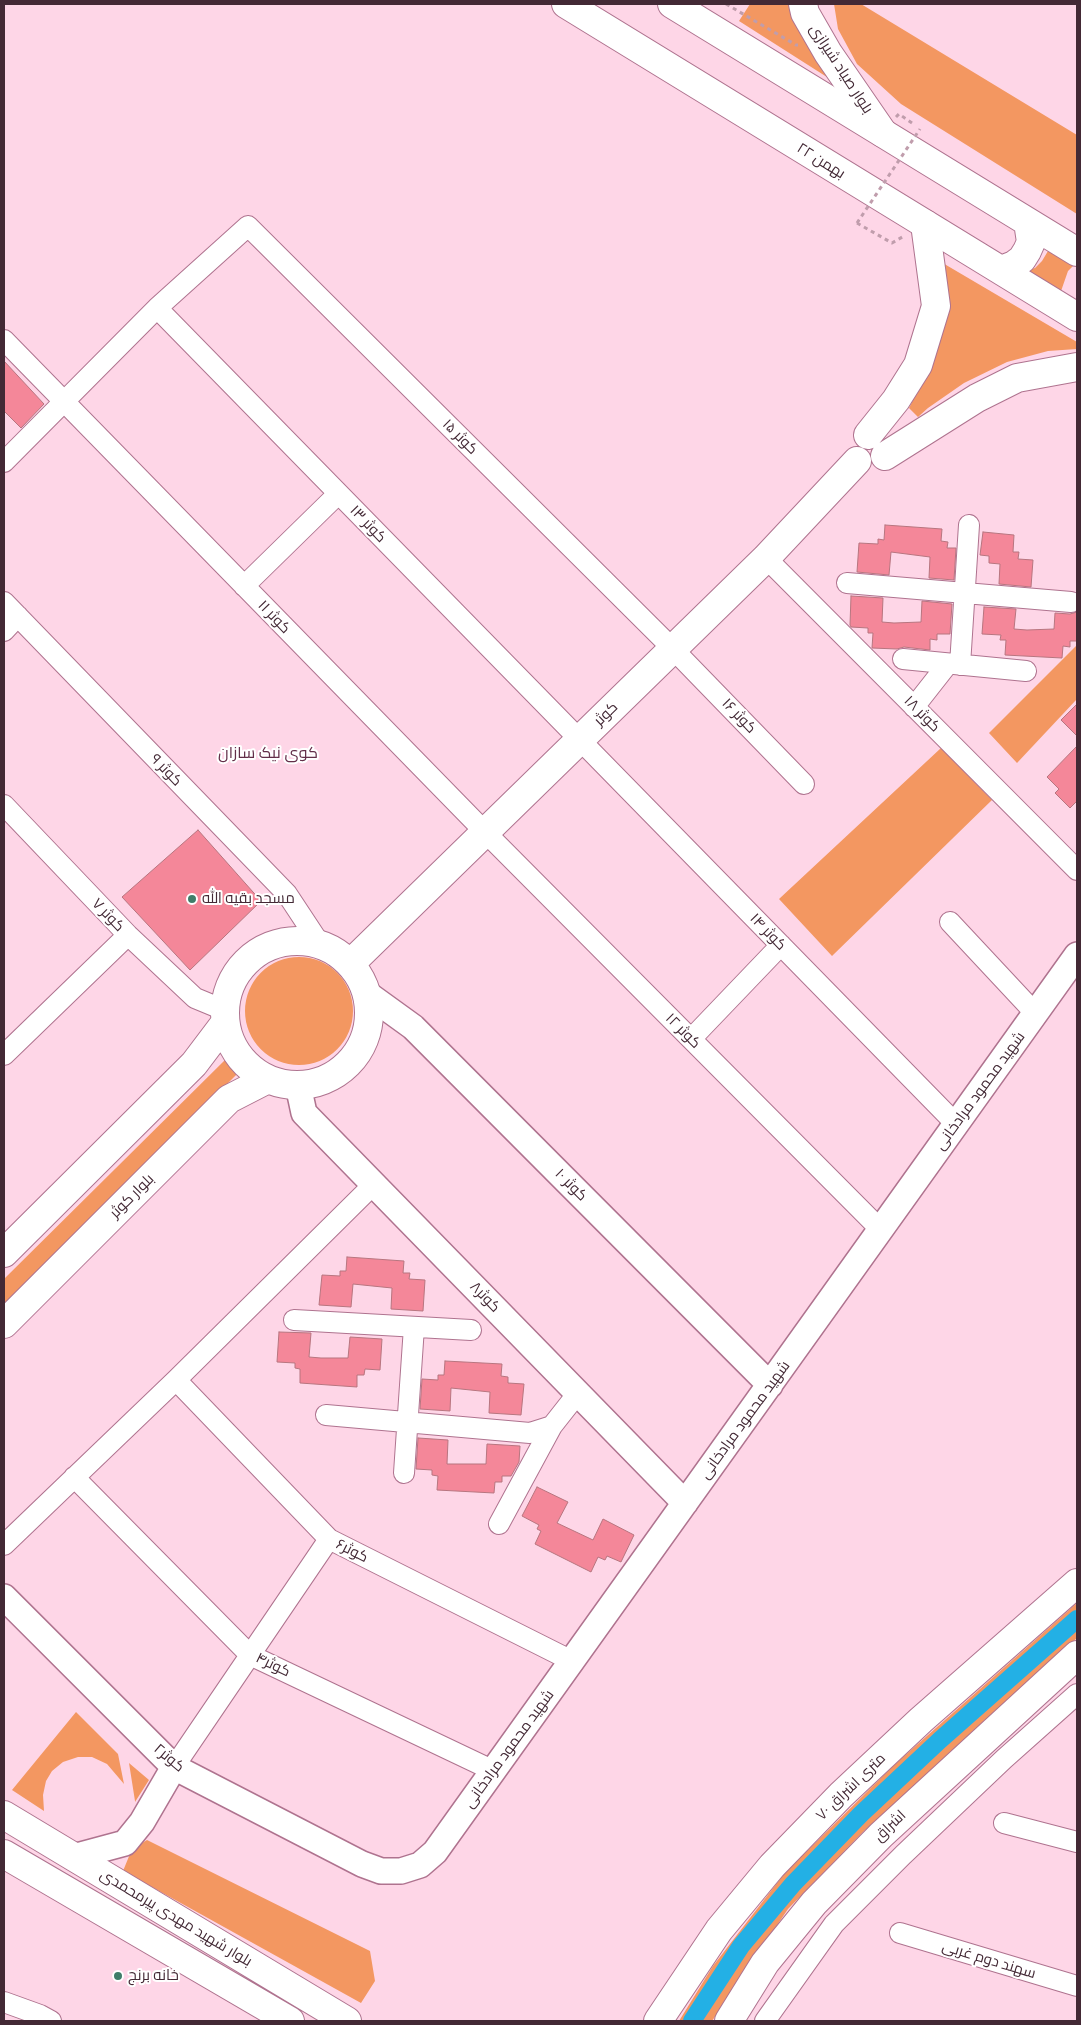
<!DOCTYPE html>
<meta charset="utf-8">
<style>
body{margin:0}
#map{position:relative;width:1081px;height:2025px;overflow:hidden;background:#fed6e7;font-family:Cabin,sans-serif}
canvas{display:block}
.frame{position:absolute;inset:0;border:5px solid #432935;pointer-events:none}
</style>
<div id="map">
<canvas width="1081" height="2025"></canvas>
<div class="frame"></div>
</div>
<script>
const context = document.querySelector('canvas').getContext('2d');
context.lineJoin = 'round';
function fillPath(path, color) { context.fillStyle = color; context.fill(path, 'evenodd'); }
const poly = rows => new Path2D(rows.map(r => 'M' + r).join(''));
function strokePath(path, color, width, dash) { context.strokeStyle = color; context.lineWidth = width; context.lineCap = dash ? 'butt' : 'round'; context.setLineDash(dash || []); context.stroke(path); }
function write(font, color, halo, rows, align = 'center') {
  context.font = font + ' Cabin,Cairo,sans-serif'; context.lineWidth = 4; context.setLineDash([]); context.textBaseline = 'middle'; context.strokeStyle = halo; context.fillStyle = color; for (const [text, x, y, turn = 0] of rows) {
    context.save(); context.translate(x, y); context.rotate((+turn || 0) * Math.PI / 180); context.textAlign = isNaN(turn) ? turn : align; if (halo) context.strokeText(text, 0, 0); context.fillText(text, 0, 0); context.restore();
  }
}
const green = poly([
 [750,4,790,4,830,79,739,21],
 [834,4,861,4,1077,135,1077,214,901,104,857,64,838,29],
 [1046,243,1077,262,1068,271,1060,294,1026,271,1035,268,1042,261,1048,251],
 [941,262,1077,342,1077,349,1048,351,1007,362,964,383,928,408,918,417,909,408,931,365],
 [1077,645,1077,699,1017,763,989,733],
 [941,748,992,800,832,956,779,899],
 '245 1011a54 54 0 1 1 108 0a54 54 0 1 1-108 0Z',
 [227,1058,240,1071,4,1309,4,1279],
 [1077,1603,1077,1638,863,1832,788,1909,712,2021,679,2021,713,1966,784,1874,893,1766],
 [76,1712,118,1754,124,1784,107,1764,92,1757,78,1757,63,1762,52,1771,46,1781,43,1795,44,1811,12,1790],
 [129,1763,149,1780,135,1802,135,1801],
 [147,1840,370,1951,375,1981,361,2003,123,1871,132,1849]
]);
const canal = poly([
 [692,2021,741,1946,793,1884,861,1814,940,1740,1077,1619]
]);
const building = poly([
 [4,361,44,404,21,428,4,411,4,361],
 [885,525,942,529,941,541,948,542,947,548,956,548,954,580,929,578,930,557,891,552,889,575,857,572,859,543,878,544,878,539,884,540,885,525],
 [983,532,1014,535,1013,552,1019,552,1018,559,1033,560,1031,587,999,584,1000,564,989,563,989,556,980,555,983,532],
 [851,596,883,598,882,622,894,623,921,622,922,601,952,604,950,634,937,634,937,640,930,639,930,650,904,647,897,649,872,648,873,633,868,633,868,628,851,627,850,625,851,596],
 [984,607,1016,609,1014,629,1027,630,1054,629,1055,613,1070,614,1077,612,1077,641,1070,641,1070,647,1063,646,1062,658,1005,655,1006,640,1000,640,1001,635,982,634,984,607],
 [1077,704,1077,736,1061,720,1077,704],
 [1077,746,1077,801,1070,808,1055,793,1059,789,1047,777,1077,746],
 [198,830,261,901,190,970,122,897,198,830],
 [347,1257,404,1261,403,1273,410,1273,409,1279,425,1280,423,1311,391,1309,392,1288,353,1284,351,1307,319,1305,322,1275,340,1276,340,1271,346,1271,347,1257],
 [279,1332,311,1333,309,1357,321,1358,348,1358,350,1337,382,1339,380,1370,365,1369,364,1375,357,1375,357,1387,300,1383,300,1369,295,1368,295,1363,277,1362,279,1332],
 [445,1361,502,1364,501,1376,508,1377,508,1383,524,1384,521,1415,489,1413,490,1392,451,1388,450,1411,420,1409,422,1379,438,1380,438,1375,444,1375,445,1361],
 [418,1438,448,1440,447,1464,486,1464,487,1444,520,1446,519,1462,511,1476,502,1476,502,1482,495,1482,494,1493,437,1490,438,1476,432,1475,432,1470,416,1469,418,1438],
 [537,1487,568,1502,557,1523,593,1540,603,1519,634,1535,621,1562,607,1556,605,1560,598,1557,591,1572,535,1544,541,1531,537,1529,539,1525,522,1516,537,1487]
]);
const path = poly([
 [726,4,796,45,798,45],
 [896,117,899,114,915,125],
 [857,223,892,243,904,236]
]);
const minor = poly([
 [157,308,956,1124],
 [4,340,485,832,881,1230],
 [4,462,157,308,248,226,673,649,804,784],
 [766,558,1077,870],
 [847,583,1071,602],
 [244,586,338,494],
 [4,602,287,894,320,944],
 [4,631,18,616],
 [903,659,1026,671],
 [960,665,969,525],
 [914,707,947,665],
 [4,805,128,935,195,998,224,1010],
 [950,922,1035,1013],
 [691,1039,781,945],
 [4,1055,128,935],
 [294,1320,471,1330],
 [176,1380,329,1539,572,1661],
 [326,1415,530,1433,552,1426,578,1393],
 [404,1473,414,1327],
 [74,1477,250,1655,494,1771],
 [499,1524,552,1426],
 [4,1545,176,1380,374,1184],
 [174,1767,329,1539],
 [1004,1823,1077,1842],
 [900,1933,1077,1986],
 [4,2002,40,2015,51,2021],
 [765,2021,834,1924,903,1855,1004,1759,1077,1694]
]);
const tertiary = poly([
 [366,993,413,1027,770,1385],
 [298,1085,304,1113,685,1503],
 [4,1597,174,1767,362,1864,381,1871,401,1871,420,1865,435,1852,1077,955],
 [73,1857,125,1843,142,1822,174,1767]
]);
const secondary = poly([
 [803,4,805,13,828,53,883,133],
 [868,435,896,400,918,365,936,306,925,224],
 [885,456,977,398,1017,378,1077,367],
 '225 1013a72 72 0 1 1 144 0a72 72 0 1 1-144 0Z',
 [350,964,766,558,857,461],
 [4,1253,194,1064,225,1023],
 [4,1324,229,1099,268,1079],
 [4,1815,347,2021],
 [4,1854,290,2021],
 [658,2021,719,1930,772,1866,841,1795,921,1720,1077,1583],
 [729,2021,765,1963,814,1903,881,1835,1077,1655]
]);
const trunk = poly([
 [566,4,1077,317],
 [672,4,1077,252],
 [1001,270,1014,265,1022,259,1027,251,1031,242,1028,222]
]);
const pathBridge = poly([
 [857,223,920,129]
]);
const markers = [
 [192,899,5,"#3f7d69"],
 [118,1976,5,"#3f7d69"]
];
const streetNames = [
 ["بلوار صیاد شیرازی",841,69,57],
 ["۲۲ بهمن",821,161,32],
 ["۱۵ کوثر",460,437,45],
 ["کوثر ۱۳",368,524,46],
 ["کوثر ۱۱",274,617,46],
 ["کوثر",606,714,-44],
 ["کوثر ۱۸",922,714,45],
 ["کوثر ۱۶",739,716,46],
 ["کوثر ۹",166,770,46],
 ["کوثر ۷",108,915,46],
 ["کوثر ۱۴",768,932,46],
 ["کوثر ۱۲",683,1031,45],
 ["شهید محمود مرادخانی",980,1091,-54],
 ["کوثر ۱۰",571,1185,45],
 ["بلوار کوثر",132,1196,-45],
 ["کوثر۸",485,1297,46],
 ["شهید محمود مرادخانی",745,1420,-54],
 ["کوثر۶",352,1551,27],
 ["کوثر۴",273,1665,26],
 ["شهید محمود مرادخانی",509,1749,-54],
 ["کوثر۲",169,1758,40],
 ["۷۰ متری اشراق",851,1787,-44],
 ["اشراق",890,1826,-44],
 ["بلوار شهید مهدی پیرمحمدی",176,1918,31],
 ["سهند دوم غربی",989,1960,17]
];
const poiNames = [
 ["مسجد بقیه الله",202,899],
 ["خانه برنج",128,1976]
];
const neighbourhoodNames = [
 ["کوی نیک سازان",268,753]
];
fillPath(green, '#f39761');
strokePath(canal, '#23b0e5', 18);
fillPath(building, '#f48799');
strokePath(building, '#b7757f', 1);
strokePath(minor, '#af738f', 22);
strokePath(tertiary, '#af738f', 28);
strokePath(secondary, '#af738f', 30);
strokePath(trunk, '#af738f', 30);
strokePath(path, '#c09dac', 3, [4, 4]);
strokePath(minor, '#fff', 20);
strokePath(tertiary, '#fff', 25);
strokePath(secondary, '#fff', 28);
strokePath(trunk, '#fff', 28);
strokePath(pathBridge, '#c09dac', 3, [4, 4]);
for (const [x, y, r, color] of markers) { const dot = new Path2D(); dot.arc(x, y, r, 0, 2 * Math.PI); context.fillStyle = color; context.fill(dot); strokePath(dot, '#fff', 2); }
write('15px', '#432935', '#fff', streetNames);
write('15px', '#432935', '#fff', poiNames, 'left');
write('16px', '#632e49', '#fff', neighbourhoodNames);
</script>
